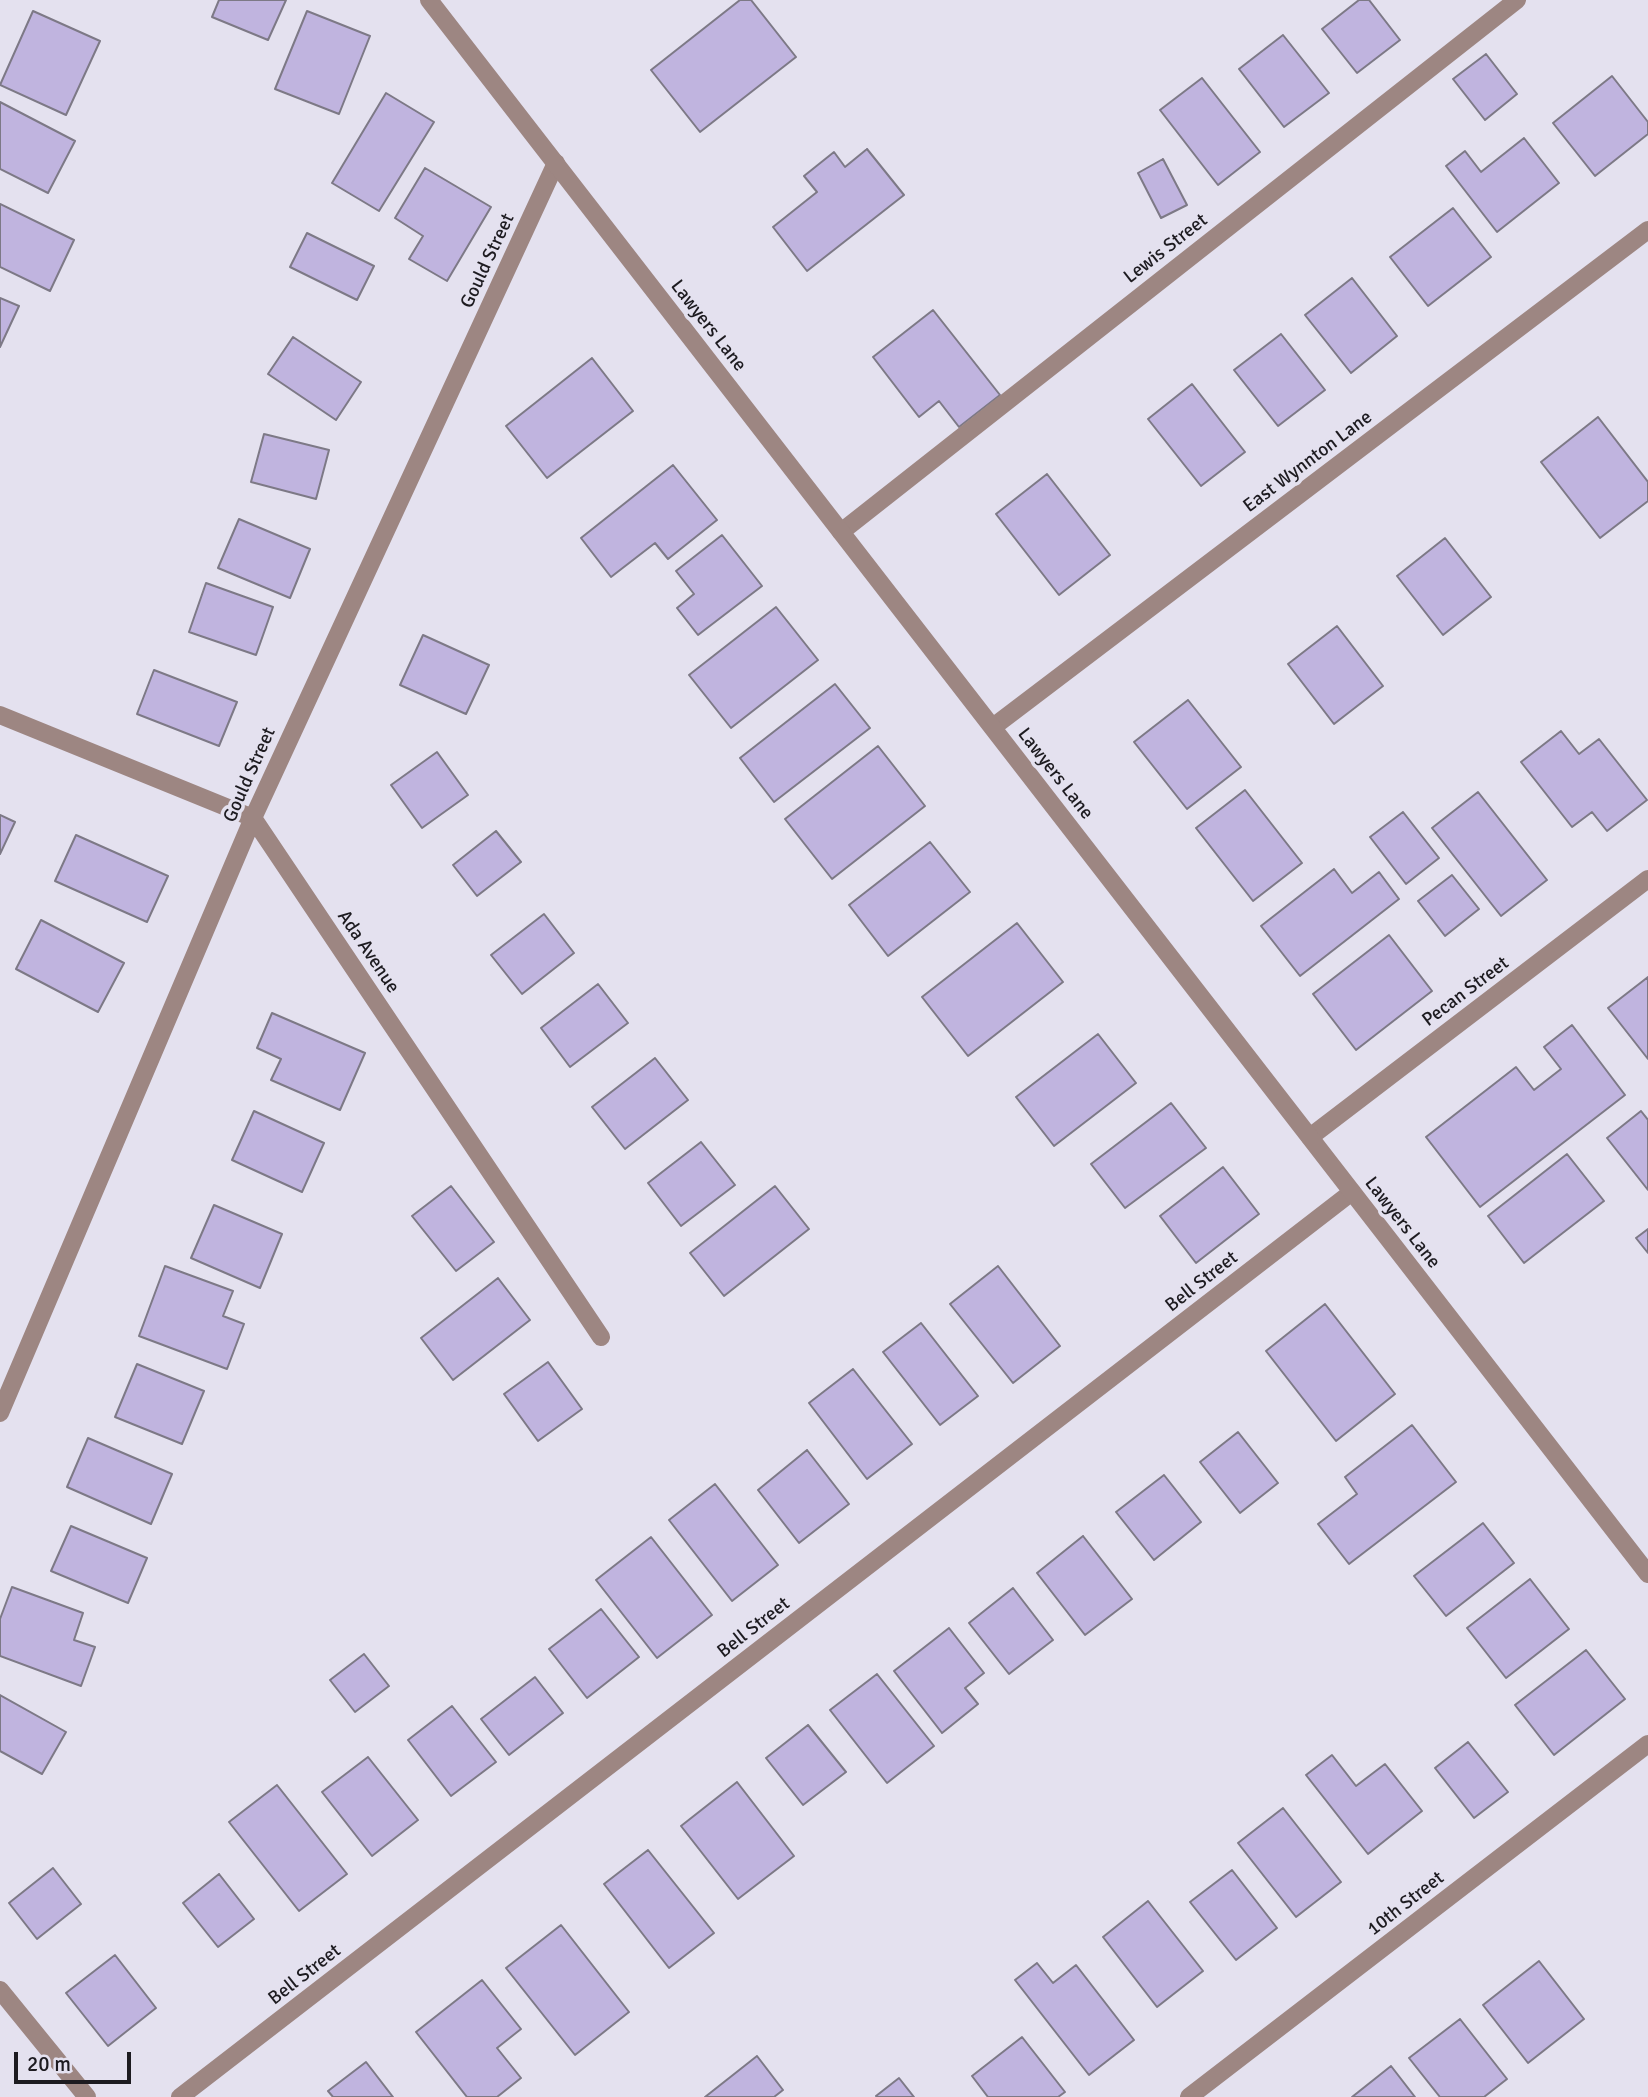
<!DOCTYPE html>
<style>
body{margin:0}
#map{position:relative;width:1648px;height:2097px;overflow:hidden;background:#e4e1ef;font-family:Signika,sans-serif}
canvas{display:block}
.scale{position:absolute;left:14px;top:2052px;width:117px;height:32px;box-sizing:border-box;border:4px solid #1d1b20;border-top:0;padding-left:9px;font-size:21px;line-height:24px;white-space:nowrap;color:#1d1b20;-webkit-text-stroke:5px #e4e1ef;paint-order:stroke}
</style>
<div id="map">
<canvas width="1648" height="2097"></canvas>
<div class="scale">20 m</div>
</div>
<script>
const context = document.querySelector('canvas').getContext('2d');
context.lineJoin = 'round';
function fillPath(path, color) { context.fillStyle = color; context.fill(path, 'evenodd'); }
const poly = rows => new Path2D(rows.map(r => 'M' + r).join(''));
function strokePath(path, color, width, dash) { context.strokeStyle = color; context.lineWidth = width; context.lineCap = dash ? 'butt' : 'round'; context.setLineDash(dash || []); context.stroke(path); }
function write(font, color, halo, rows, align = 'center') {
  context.font = font + ' Signika,sans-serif'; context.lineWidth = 7; context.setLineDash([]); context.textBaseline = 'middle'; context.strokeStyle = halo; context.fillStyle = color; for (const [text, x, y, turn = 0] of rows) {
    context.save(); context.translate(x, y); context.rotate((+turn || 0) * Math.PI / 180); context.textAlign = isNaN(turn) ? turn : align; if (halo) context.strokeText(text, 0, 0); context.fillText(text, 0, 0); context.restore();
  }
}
const building = poly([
 [219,0,286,0,268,40,212,17,219,0],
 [740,0,751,0,796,57,700,132,651,70,740,0],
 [1359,0,1369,0,1400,40,1357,73,1322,29,1359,0],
 [33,11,100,41,66,115,0,85,33,11],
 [307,11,370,36,339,114,275,89,307,11],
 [1283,35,1329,93,1284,127,1239,69,1283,35],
 [1486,54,1517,94,1485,120,1453,79,1486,54],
 [1612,76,1648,122,1648,134,1595,176,1553,123,1612,76],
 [1202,78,1260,152,1218,185,1160,110,1202,78],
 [386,93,434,122,379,211,332,183,386,93],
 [0,102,75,141,48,193,0,169,0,102],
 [1524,138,1559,183,1497,232,1446,166,1465,151,1481,172,1524,138],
 [867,149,904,195,807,271,773,227,817,192,804,176,834,152,845,167,867,149],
 [1163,159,1187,205,1161,218,1138,173,1163,159],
 [425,168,491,207,447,281,409,259,423,236,395,218,425,168],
 [0,204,74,240,50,291,0,267,0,204],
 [1453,208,1491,257,1428,306,1390,257,1453,208],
 [307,233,374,266,357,300,290,267,307,233],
 [1352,278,1397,336,1351,373,1305,315,1352,278],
 [0,298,19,306,0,347,0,298],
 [933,310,1000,395,959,427,939,401,919,417,873,357,933,310],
 [1281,334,1325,390,1278,426,1234,370,1281,334],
 [293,337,361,382,336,420,268,374,293,337],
 [592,358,633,411,547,478,506,426,592,358],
 [1192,384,1245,452,1201,486,1148,419,1192,384],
 [1598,417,1648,482,1648,501,1600,538,1541,462,1598,417],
 [264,434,329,450,316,499,251,482,264,434],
 [673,465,717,520,668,559,655,543,611,577,581,538,673,465],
 [1047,474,1110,555,1059,595,996,514,1047,474],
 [239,519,310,549,290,598,218,568,239,519],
 [722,535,762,586,698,635,677,608,694,594,676,571,722,535],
 [1445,538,1491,597,1443,635,1397,576,1445,538],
 [206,583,273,607,256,655,189,632,206,583],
 [776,607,818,660,731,728,689,675,776,607],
 [1337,626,1383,686,1334,724,1288,664,1337,626],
 [423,635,489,665,466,714,400,685,423,635],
 [154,670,237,702,219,746,137,714,154,670],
 [835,684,870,728,774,802,740,758,835,684],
 [1188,700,1241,767,1187,809,1134,742,1188,700],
 [1561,731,1579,754,1599,739,1647,800,1607,831,1592,812,1572,827,1521,762,1561,731],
 [878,746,925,806,832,879,785,819,878,746],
 [437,752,468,795,422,828,391,785,437,752],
 [1245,790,1302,863,1253,901,1196,828,1245,790],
 [1478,792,1547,880,1501,916,1432,828,1478,792],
 [1403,812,1439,858,1406,884,1370,837,1403,812],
 [0,815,15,822,0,854,0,815],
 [496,831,521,862,477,896,453,865,496,831],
 [76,835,168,876,147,922,55,881,76,835],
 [930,842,970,892,888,956,849,905,930,842],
 [1334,869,1352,893,1379,872,1399,899,1300,976,1261,926,1334,869],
 [1452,875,1479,909,1445,936,1418,901,1452,875],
 [544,914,574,953,522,994,491,955,544,914],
 [41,920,124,963,98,1012,16,969,41,920],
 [1017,923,1063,982,968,1056,922,997,1017,923],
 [1389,935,1432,991,1356,1050,1313,994,1389,935],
 [1648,977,1648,1059,1608,1008,1648,977],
 [598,984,628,1023,570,1067,541,1028,598,984],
 [272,1013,365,1053,340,1110,271,1080,281,1059,257,1048,272,1013],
 [1572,1025,1625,1095,1480,1207,1426,1137,1516,1067,1534,1090,1561,1069,1544,1047,1572,1025],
 [1098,1034,1136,1083,1054,1146,1016,1097,1098,1034],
 [655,1058,688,1100,625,1149,592,1107,655,1058],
 [1171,1103,1206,1148,1125,1208,1091,1164,1171,1103],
 [254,1111,324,1143,302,1192,232,1160,254,1111],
 [1641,1111,1648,1120,1648,1190,1607,1138,1641,1111],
 [701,1142,735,1185,681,1226,648,1183,701,1142],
 [1567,1154,1604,1201,1524,1263,1488,1216,1567,1154],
 [1223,1167,1259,1214,1196,1263,1160,1216,1223,1167],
 [451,1186,494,1242,456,1271,412,1216,451,1186],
 [775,1186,809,1229,724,1296,690,1253,775,1186],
 [214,1205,282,1234,260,1288,191,1258,214,1205],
 [1648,1229,1648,1253,1636,1238,1648,1229],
 [165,1266,233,1291,223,1316,244,1324,227,1369,139,1336,165,1266],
 [998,1266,1060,1346,1013,1383,950,1304,998,1266],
 [498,1278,530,1320,453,1380,421,1338,498,1278],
 [1325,1304,1395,1394,1336,1441,1266,1351,1325,1304],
 [921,1323,978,1396,940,1425,883,1352,921,1323],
 [548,1362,582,1409,538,1441,504,1394,548,1362],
 [137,1364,204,1391,182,1444,115,1417,137,1364],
 [853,1369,912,1444,867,1479,809,1403,853,1369],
 [1412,1425,1456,1482,1349,1564,1318,1524,1357,1494,1345,1477,1412,1425],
 [1238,1432,1278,1483,1240,1513,1200,1462,1238,1432],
 [88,1438,172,1474,151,1524,67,1487,88,1438],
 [807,1450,849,1504,799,1543,758,1490,807,1450],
 [1164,1475,1201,1522,1154,1560,1116,1512,1164,1475],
 [715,1484,778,1565,732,1601,669,1520,715,1484],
 [1483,1523,1514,1563,1446,1616,1414,1576,1483,1523],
 [71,1526,147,1558,128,1603,51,1571,71,1526],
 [1083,1536,1132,1599,1085,1635,1037,1573,1083,1536],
 [651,1537,712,1615,657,1658,596,1580,651,1537],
 [1530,1579,1569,1629,1506,1678,1467,1628,1530,1579],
 [12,1587,83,1613,74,1640,95,1647,81,1686,0,1656,0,1619,12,1587],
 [1013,1588,1053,1640,1009,1674,969,1623,1013,1588],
 [601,1609,639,1657,587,1698,549,1649,601,1609],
 [949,1628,984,1673,965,1688,978,1704,942,1733,894,1671,949,1628],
 [1586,1650,1625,1699,1554,1755,1515,1705,1586,1650],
 [364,1654,389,1686,355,1712,330,1680,364,1654],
 [877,1674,934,1746,887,1783,830,1710,877,1674],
 [535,1677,563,1713,509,1755,481,1719,535,1677],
 [0,1695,66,1732,42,1774,0,1751,0,1695],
 [452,1706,496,1762,451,1796,408,1740,452,1706],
 [808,1725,846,1772,803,1805,766,1758,808,1725],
 [1468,1742,1508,1792,1474,1818,1435,1768,1468,1742],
 [1332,1755,1356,1786,1385,1764,1422,1811,1368,1854,1306,1775,1332,1755],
 [368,1757,418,1820,372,1856,322,1792,368,1757],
 [737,1782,794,1856,738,1899,681,1826,737,1782],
 [277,1785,347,1874,299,1911,229,1822,277,1785],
 [1283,1808,1341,1882,1296,1917,1238,1843,1283,1808],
 [648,1850,714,1933,669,1968,604,1884,648,1850],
 [53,1868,81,1904,37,1939,9,1903,53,1868],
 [1232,1870,1277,1928,1236,1960,1190,1902,1232,1870],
 [219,1874,254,1919,218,1947,183,1903,219,1874],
 [1148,1901,1203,1971,1157,2007,1103,1937,1148,1901],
 [561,1925,629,2012,575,2055,506,1968,561,1925],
 [115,1955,156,2008,108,2046,66,1993,115,1955],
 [1539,1961,1584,2019,1528,2063,1483,2005,1539,1961],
 [1037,1963,1053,1983,1076,1965,1134,2040,1089,2075,1015,1980,1037,1963],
 [482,1980,521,2029,497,2048,521,2078,497,2097,467,2097,416,2032,482,1980],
 [1460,2019,1507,2079,1484,2097,1440,2097,1409,2058,1460,2019],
 [1022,2037,1065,2092,1058,2097,988,2097,972,2076,1022,2037],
 [757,2056,783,2090,774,2097,705,2097,757,2056],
 [366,2062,393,2097,333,2097,328,2091,366,2062],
 [1391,2066,1415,2097,1352,2097,1391,2066],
 [899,2078,914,2097,877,2097,876,2096,899,2078]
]);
const minor = poly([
 [841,532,1517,0],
 [0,715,253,818,601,1337],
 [993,727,1648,230],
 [1310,1137,1648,879],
 [0,1413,253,818,556,163],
 [0,1990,87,2097],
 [180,2097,1352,1192],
 [1189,2097,1648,1744]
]);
const tertiary = poly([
 [429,0,1648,1574]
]);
const streetNames = [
 ["Lewis Street",1166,249,-38],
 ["Gould Street",488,261,-65],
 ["Lawyers Lane",708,326,52],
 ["East Wynnton Lane",1308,462,-37],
 ["Lawyers Lane",1055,774,52],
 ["Gould Street",250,775,-66],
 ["Ada Avenue",368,952,56],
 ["Pecan Street",1466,992,-37],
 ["Lawyers Lane",1402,1223,52],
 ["Bell Street",1202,1282,-38],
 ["Bell Street",754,1628,-38],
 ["10th Street",1406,1904,-38],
 ["Bell Street",305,1975,-38]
];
fillPath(building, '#c0b4df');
strokePath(building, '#7d7986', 2);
strokePath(minor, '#9d8682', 18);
strokePath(tertiary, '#9d8682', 18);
write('19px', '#1d1b20', '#e4e1ef', streetNames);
</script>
